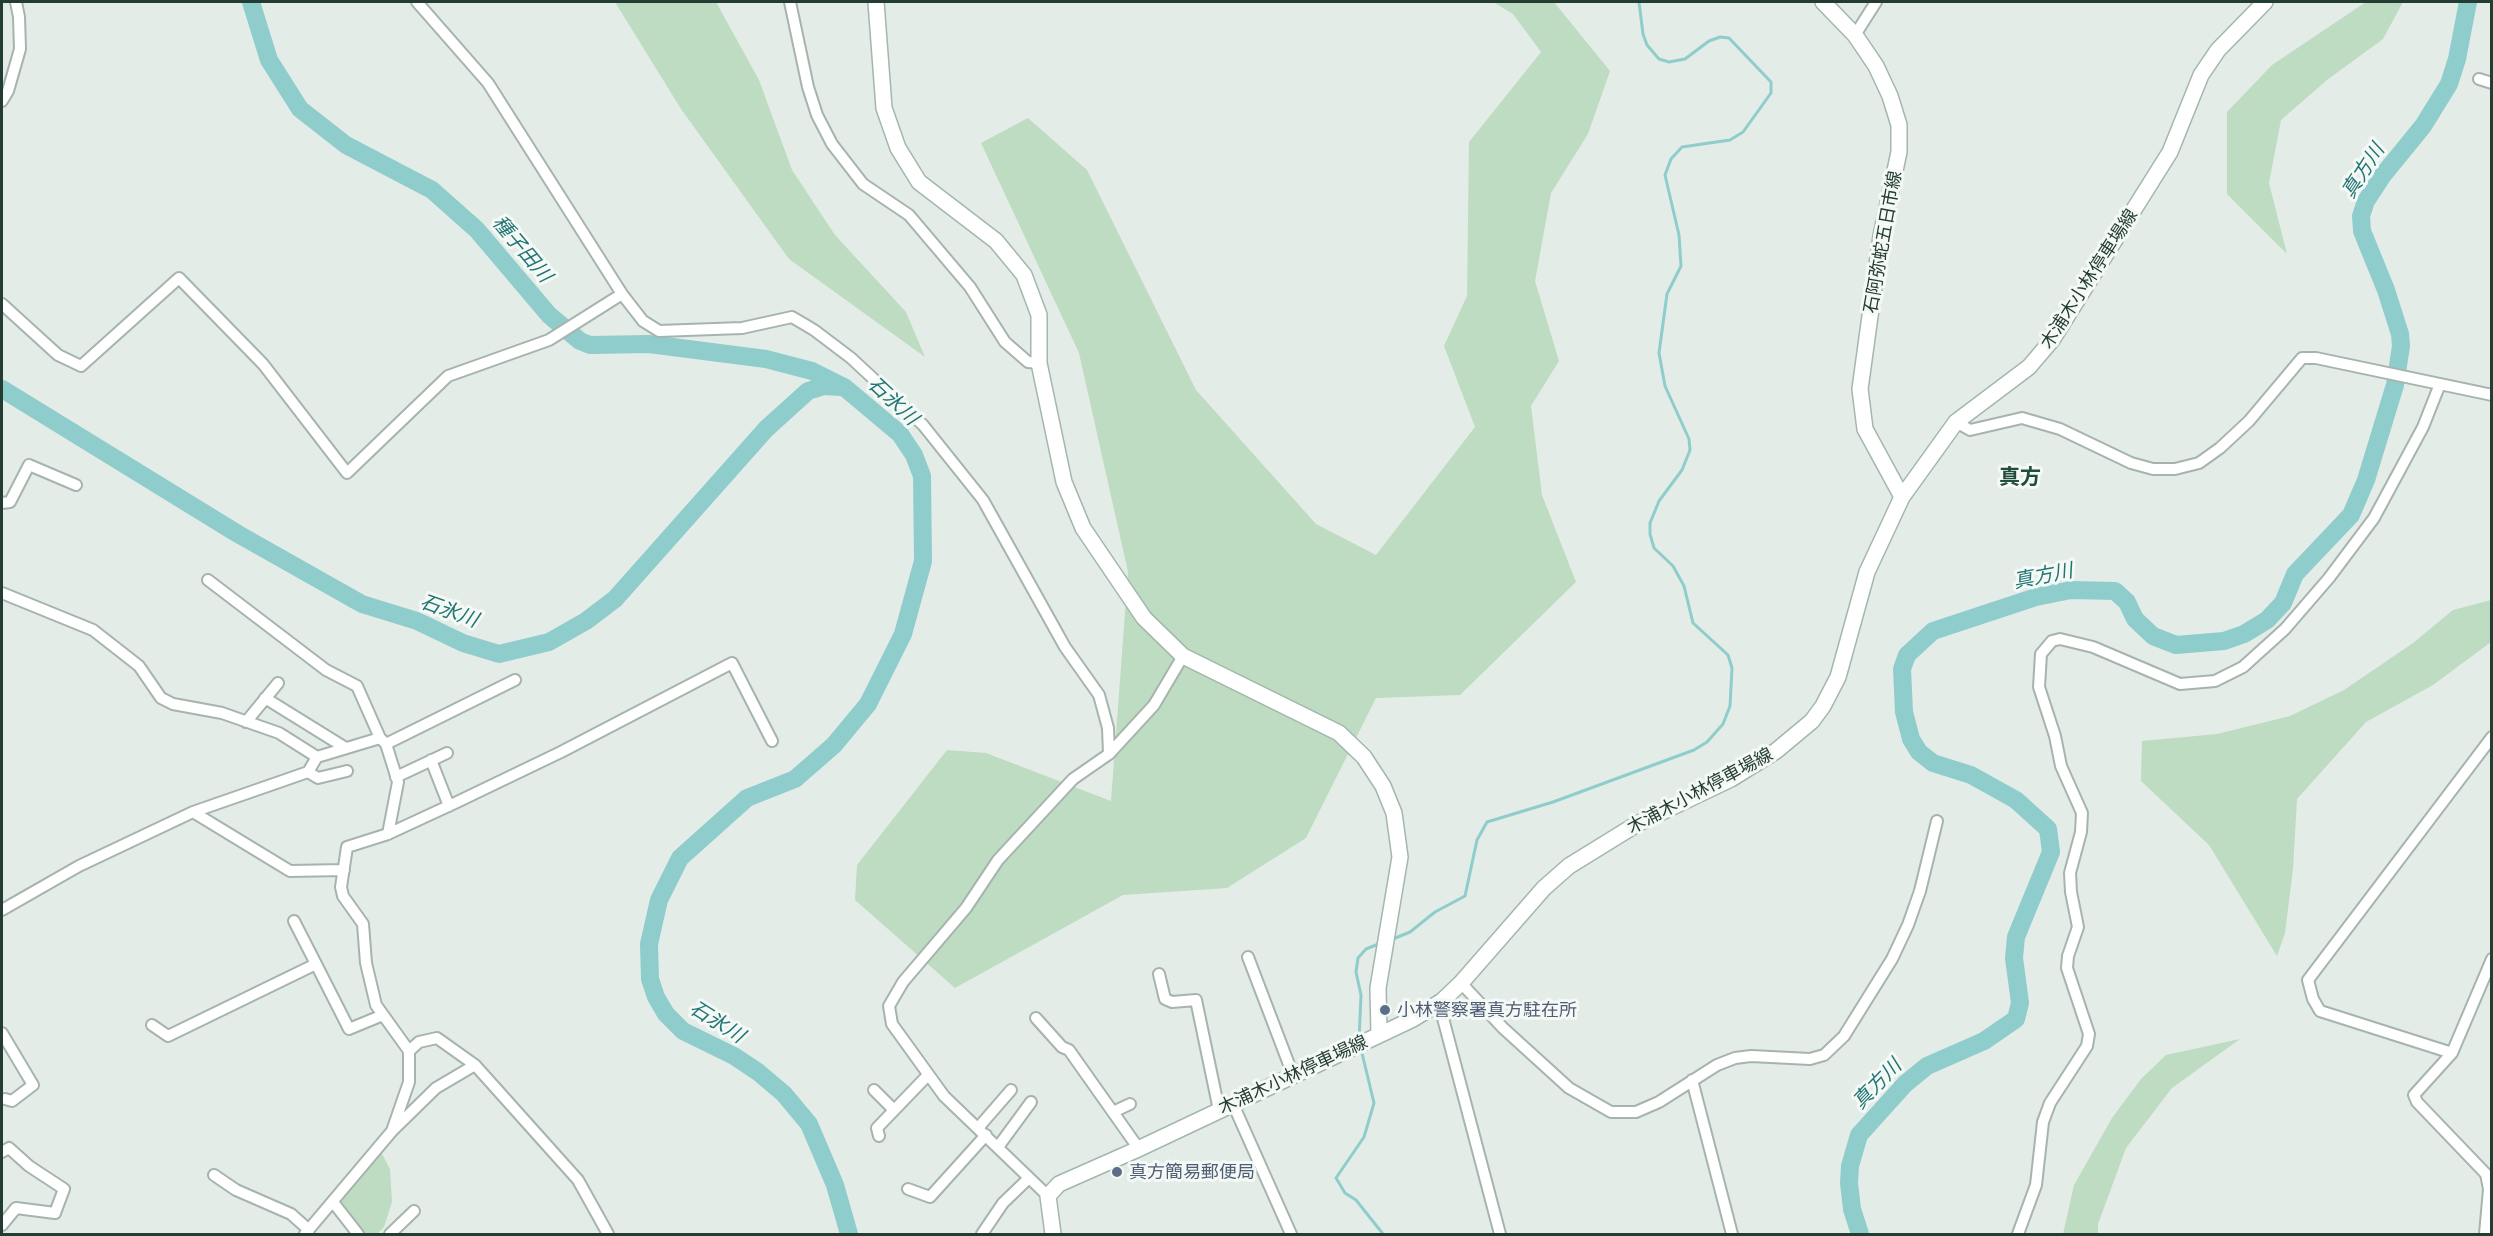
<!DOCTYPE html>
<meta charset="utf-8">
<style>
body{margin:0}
#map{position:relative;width:2493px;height:1236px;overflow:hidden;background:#e4ece7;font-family:"Asap Condensed",sans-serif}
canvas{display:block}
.frame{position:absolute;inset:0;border:3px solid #243d32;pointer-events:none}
</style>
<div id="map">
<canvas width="2493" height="1236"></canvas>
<div class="frame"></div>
</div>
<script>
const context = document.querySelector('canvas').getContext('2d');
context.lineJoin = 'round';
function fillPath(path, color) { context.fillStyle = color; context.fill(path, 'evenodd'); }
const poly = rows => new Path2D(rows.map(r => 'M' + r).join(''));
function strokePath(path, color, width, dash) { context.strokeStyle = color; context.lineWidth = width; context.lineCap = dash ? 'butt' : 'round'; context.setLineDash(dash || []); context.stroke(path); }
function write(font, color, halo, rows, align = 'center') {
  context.font = font + ' "Asap Condensed","Noto Sans JP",sans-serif'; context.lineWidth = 6; context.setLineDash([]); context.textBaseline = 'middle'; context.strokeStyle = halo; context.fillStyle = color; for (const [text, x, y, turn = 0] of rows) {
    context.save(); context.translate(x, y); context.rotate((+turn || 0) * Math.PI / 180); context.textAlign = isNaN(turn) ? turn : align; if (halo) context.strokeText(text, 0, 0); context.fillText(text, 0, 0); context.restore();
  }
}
const green = poly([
 [615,2,716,2,759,80,792,170,835,235,906,312,925,357,789,259,681,109],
 [1493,2,1554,2,1610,71,1588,134,1551,193,1535,281,1559,361,1531,406,1542,495,1576,582,1460,695,1376,698,1306,838,1227,888,1123,895,955,988,855,900,857,865,947,750,986,753,1111,801,1128,572,1079,353,981,143,1028,118,1087,170,1196,390,1316,524,1376,555,1475,427,1444,346,1467,296,1469,142,1541,52,1513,14],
 [2366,2,2403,2,2383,39,2327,80,2281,120,2269,183,2287,254,2227,194,2227,112,2272,65],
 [2491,600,2491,642,2433,685,2366,722,2297,799,2293,869,2285,933,2277,956,2209,845,2141,781,2142,741,2217,734,2290,716,2344,690,2413,643,2453,610],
 [2240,1039,2172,1088,2126,1148,2098,1224,2098,1234,2063,1234,2074,1185,2112,1118,2141,1079,2166,1055],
 [380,1150,390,1169,392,1202,384,1227,377,1234,362,1234,331,1201]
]);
const stream = poly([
 [1393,939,1410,932,1435,912,1465,896,1477,840,1487,822,1553,802,1694,750,1707,742,1723,724,1730,706,1732,668,1728,655,1693,623,1684,586,1673,566,1654,548,1650,534,1650,523,1659,501,1682,470,1690,450,1689,439,1665,386,1659,353,1667,294,1681,266,1679,235,1665,175,1671,159,1682,147,1730,140,1743,132,1771,93,1771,82,1729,38,1720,37,1709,41,1685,59,1669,62,1659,59,1647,45,1643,34,1639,2],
 [1359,1040,1361,995,1356,972,1358,958,1366,949,1381,943],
 [1361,1049,1374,1103,1364,1137,1336,1178,1345,1193,1356,1200,1383,1234]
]);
const river = poly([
 [251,2,269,60,300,109,346,145,432,190,477,230,549,315,580,341,590,345,649,344,766,359,812,371,844,387,900,434,914,455,922,476,923,561,903,634,868,704,834,745,795,779,747,798,680,858,659,900,649,944,650,979,656,997,666,1014,683,1031,734,1056,758,1072,784,1094,809,1124,835,1185,849,1234],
 [2,389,238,534,362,604,417,621,463,643,499,654,549,642,586,621,615,599,766,429,808,391,824,386,842,387],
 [1860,1234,1852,1209,1849,1183,1850,1166,1859,1135,1905,1084,1927,1066,1984,1041,2016,1019,2020,1003,2014,958,2016,937,2051,852,2048,829,2016,800,1971,775,1933,763,1919,752,1911,739,1904,712,1902,669,1907,655,1933,631,2036,597,2071,590,2115,591,2127,602,2135,619,2153,636,2176,645,2224,641,2244,634,2267,620,2283,603,2295,574,2351,515,2366,480,2395,385,2401,346,2400,334,2386,290,2362,231,2361,216,2366,201,2383,175,2423,126,2449,84,2457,59,2468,2]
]);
const street = poly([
 [417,2,488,83,622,294,643,321,659,331,742,328,792,317,814,330,851,358,923,425,983,500,1065,647,1099,695,1108,728,1109,754],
 [790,2,808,87,817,115,832,144,863,184,909,215,970,287,1005,342,1028,362,1039,363],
 [1855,35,1876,2],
 [2479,79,2492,83],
 [2,101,8,91,20,49,19,17,16,2],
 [2,304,58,355,81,366,179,278,263,364,347,473,448,376,549,340,622,294],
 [1956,422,1970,430,2022,418,2060,429,2131,463,2153,469,2175,469,2199,463,2220,448,2249,421,2302,358,2316,358,2492,395],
 [2,503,10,502,29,465,76,485],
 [208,580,326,670,357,686,380,738],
 [2,593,93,630,139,666,161,698,173,704,222,713,279,733,317,757],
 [265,698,344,747],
 [246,722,278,683],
 [386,744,515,680],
 [431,760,449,806],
 [308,772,318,778,347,771],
 [396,777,447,753],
 [193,812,290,871,344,870],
 [2,910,79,866,193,812,308,772,317,757,380,738,386,744,398,782,388,834],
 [294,921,316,964],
 [1248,957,1293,1075],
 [1159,974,1165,999,1172,1002,1196,1000,1219,1110],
 [1461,983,1503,1028,1569,1088,1611,1112,1636,1112,1659,1102,1717,1065,1735,1058,1751,1056,1810,1059,1824,1055,1844,1036,1892,959,1908,925,1920,891,1937,821],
 [1439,1003,1500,1234],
 [1036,1018,1062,1047,1069,1050,1139,1149],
 [152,1025,168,1036,316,964,349,1029,383,1015],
 [2,1033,33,1085,12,1101,5,1099],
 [409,1051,419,1042,437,1038,475,1065,578,1180,608,1234],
 [2452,1053,2320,1011,2313,999,2308,980,2492,737],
 [1692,1080,1732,1234],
 [874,1090,894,1110],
 [1233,1104,1291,1234],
 [1113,1112,1130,1104],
 [978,1128,1011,1090],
 [392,1131,409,1082,409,1051,376,1005,366,963,363,924,343,896,341,887,347,847,388,834,455,803,561,752,732,663,772,741],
 [879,1136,877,1128,928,1075],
 [998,1147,1031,1102],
 [2,1152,9,1148,29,1166,64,1189,55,1213,16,1208,2,1225],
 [214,1175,236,1190,291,1214,309,1230],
 [908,1189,930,1197,986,1135],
 [1048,1196,944,1096,892,1024,889,1006,903,982,966,908,998,860,1073,779,1109,754,1154,705,1183,656],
 [333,1202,358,1234],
 [305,1234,392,1131,436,1088,475,1065],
 [390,1234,414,1211],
 [982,1234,1003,1203,1029,1178],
 [2018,1234,2036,1185,2043,1122,2050,1103,2087,1046,2089,1034,2067,968,2068,956,2078,927,2071,892,2070,873,2081,832,2082,813,2061,766,2055,736,2039,687,2041,654,2052,641,2060,639,2093,647,2180,684,2215,681,2243,667,2285,629,2329,578,2374,518,2423,427,2440,384],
 [2485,1234,2489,1189,2486,1174,2417,1102,2414,1095,2452,1053,2492,959]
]);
const secondary = poly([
 [876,2,884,108,898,148,919,182,996,241,1024,275,1039,315,1039,363,1064,482,1083,528,1144,618,1183,656,1339,733,1364,757,1383,786,1394,813,1400,857,1378,988,1379,1034],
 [1823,2,1855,35,1876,66,1890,96,1899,125,1899,152,1881,236,1860,389,1865,429,1902,497],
 [1053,1234,1048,1196,1059,1184,1136,1150,1413,1019,1442,1001,1461,983,1544,888,1569,866,1637,824,1731,779,1776,751,1812,721,1823,706,1838,677,1867,572,1902,497,1956,422,2029,367,2052,340,2170,152,2201,75,2218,50,2265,2]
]);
const markers = [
 [1385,1010,6,"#5c6f8a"],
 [1117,1172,6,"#5c6f8a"]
];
const streetNames = [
 ["石阿弥蛇五日市線",1883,242,-80],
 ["木浦木小林停車場線",2089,279,-57],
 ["木浦木小林停車場線",1700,791,-28],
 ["木浦木小林停車場線",1293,1075,-25]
];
const serviceNames = [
 ["小林警察署真方駐在所",1397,1010],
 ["真方簡易郵便局",1129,1172]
];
const waterNames = [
 ["真方川",2363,171,-57],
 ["種子田川",522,249,50],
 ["石氷川",893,401,43],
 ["真方川",2043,576,-11],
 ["石氷川",449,611,20],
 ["石氷川",717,1022,32],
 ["真方川",1877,1084,-46]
];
const quarterNames = [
 ["真方",2020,477]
];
fillPath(green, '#bedcc1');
strokePath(stream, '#8fcdcc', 3);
strokePath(river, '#8fcdcc', 18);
strokePath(street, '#a7b4ad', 14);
strokePath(secondary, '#a3b7ad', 18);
strokePath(street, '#fff', 10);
strokePath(secondary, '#fff', 15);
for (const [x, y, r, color] of markers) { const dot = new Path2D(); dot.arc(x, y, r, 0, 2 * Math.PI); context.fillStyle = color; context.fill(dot); strokePath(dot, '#f4f9f6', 2); }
write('18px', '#243d32', '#f4f9f6', streetNames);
write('18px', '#4e5e75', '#f4f9f6', serviceNames, 'left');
write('italic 20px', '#227575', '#f4f9f6', waterNames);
write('bold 21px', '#214d3b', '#f4f9f6', quarterNames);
</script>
